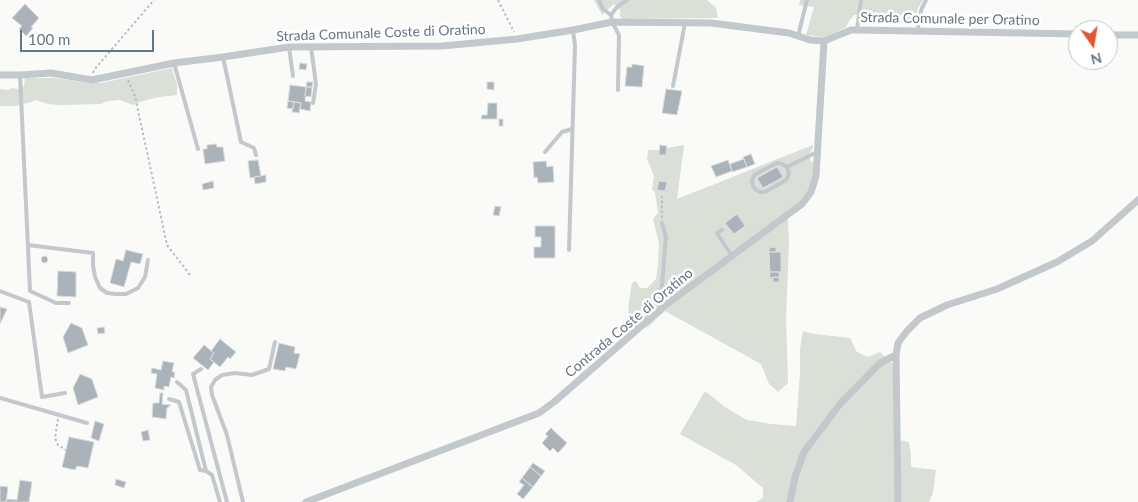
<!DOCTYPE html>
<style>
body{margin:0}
#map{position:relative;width:1138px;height:502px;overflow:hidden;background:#fafaf8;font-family:Lato,sans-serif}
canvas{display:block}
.north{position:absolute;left:1068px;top:20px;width:50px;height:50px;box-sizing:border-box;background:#fff;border:1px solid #c1c8cd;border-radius:50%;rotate:167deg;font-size:14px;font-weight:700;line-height:20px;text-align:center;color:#657683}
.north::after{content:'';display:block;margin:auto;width:18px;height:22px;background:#e4572e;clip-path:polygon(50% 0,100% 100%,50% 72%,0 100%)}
.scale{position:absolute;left:20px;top:30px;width:134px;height:22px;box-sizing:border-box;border:2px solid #657683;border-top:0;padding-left:6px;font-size:15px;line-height:18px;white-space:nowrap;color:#657683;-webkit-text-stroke:4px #fff;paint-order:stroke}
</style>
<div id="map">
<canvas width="1138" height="502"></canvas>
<div class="north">N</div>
<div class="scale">100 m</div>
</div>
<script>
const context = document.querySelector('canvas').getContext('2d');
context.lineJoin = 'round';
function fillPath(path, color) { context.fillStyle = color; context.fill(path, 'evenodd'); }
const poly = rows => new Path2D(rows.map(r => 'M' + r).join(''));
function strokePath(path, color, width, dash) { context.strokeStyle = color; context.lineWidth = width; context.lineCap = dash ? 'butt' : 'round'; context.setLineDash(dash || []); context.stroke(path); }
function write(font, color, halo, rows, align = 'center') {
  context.font = font + ' Lato,sans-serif'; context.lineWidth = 5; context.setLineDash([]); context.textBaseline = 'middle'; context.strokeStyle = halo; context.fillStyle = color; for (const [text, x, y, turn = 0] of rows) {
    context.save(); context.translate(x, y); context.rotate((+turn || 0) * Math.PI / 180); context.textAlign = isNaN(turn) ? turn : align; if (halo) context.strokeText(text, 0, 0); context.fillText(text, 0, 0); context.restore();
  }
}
const green = poly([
 [594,0,707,0,716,8,718,18,623,19,620,17,620,10,614,4,602,15],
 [800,0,923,0,919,6,914,21,898,23,872,20,868,24,864,23,866,19,863,15,854,15,849,21,846,27,828,36,823,37,806,35,814,7,799,5],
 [172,68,177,84,177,95,159,97,143,101,133,105,120,100,108,101,100,104,61,105,48,104,36,100,32,102,15,106,0,106,0,89,8,90,13,88,17,89,24,86,25,78,55,78,88,83,101,83],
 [684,145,677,199,813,145,813,148,809,154,811,162,815,162,810,192,802,203,786,214,788,220,789,243,786,318,788,383,778,392,769,384,761,364,665,311,648,327,627,330,629,301,632,283,636,281,640,288,647,288,656,279,658,265,659,243,653,219,658,213,655,192,652,190,654,176,647,159,648,150,657,150],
 [803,331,814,334,850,338,857,352,868,357,880,352,893,364,894,439,909,442,911,456,911,467,936,470,933,493,929,502,756,502,763,498,763,488,736,465,680,434,705,391,725,407,747,420,771,424,796,426,800,373,800,349]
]);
const building = poly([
 [25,4,39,18,31,27,33,28,26,36,19,29,22,26,12,18,25,4],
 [300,63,307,64,306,70,299,69,300,63],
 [632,64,644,66,642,87,625,86,627,67,632,67,632,64],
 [307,82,313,82,312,87,306,87,307,82],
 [487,82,494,82,494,90,487,89,487,82],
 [290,85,306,87,305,101,311,102,310,111,300,109,301,103,288,101,290,85],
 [306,87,312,87,311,97,305,96,306,87],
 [666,89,682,91,677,115,662,113,666,89],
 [288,101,294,102,293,109,287,108,288,101],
 [294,102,301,103,299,113,292,112,294,102],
 [488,103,497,103,497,119,481,119,482,115,487,115,488,103],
 [499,119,503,119,503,126,499,126,499,119],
 [216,144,217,147,223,147,225,161,205,164,203,149,207,149,207,145,216,144],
 [660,145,667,146,666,155,659,155,660,145],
 [751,154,755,164,747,167,743,157,751,154],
 [744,159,747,167,732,172,730,164,744,159],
 [258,160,261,176,250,178,248,161,258,160],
 [728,160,732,171,716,177,711,166,728,160],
 [546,161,547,167,553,166,554,182,538,183,537,177,534,178,533,162,546,161],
 [777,167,783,177,763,188,757,178,777,167],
 [266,175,266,182,255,184,254,177,266,175],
 [213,181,214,188,203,190,202,184,213,181],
 [659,181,667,182,665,191,657,190,659,181],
 [495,206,501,207,499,216,493,215,495,206],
 [737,214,745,226,734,234,725,223,737,214],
 [535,226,555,226,555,258,534,258,534,247,541,247,541,237,535,237,535,226],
 [776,247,776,252,769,252,769,248,776,247],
 [126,250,143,254,140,264,131,262,124,287,110,283,116,259,123,261,126,250],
 [769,252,781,252,781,272,770,272,769,252],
 [46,256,48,259,47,262,43,263,41,260,42,257,46,256],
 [58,271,76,272,76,297,57,296,58,271],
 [770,272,779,272,779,277,770,278,770,272],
 [773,277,779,277,779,282,773,282,773,277],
 [0,307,7,309,0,324,0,307],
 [71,323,82,328,88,345,68,353,63,337,71,323],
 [104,327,105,333,98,334,97,328,104,327],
 [220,339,236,352,230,359,228,357,220,367,210,359,214,353,211,351,220,339],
 [279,343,295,347,294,353,300,354,296,369,286,367,285,371,273,369,279,343],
 [204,345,214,353,210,359,214,362,208,370,193,358,204,345],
 [163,361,174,363,172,372,175,372,174,378,171,377,169,387,164,386,164,390,155,388,157,374,151,373,152,368,161,370,163,361],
 [80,374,92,379,98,397,78,405,73,388,80,374],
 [160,393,163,393,162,404,171,405,167,408,166,419,152,417,153,403,159,403,160,393],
 [95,421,104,424,99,441,91,438,95,421],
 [551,428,567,443,558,453,553,448,550,451,542,443,548,436,545,434,551,428],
 [148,430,150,440,143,441,141,432,148,430],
 [69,437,94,442,88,468,77,466,75,470,62,467,69,437],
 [533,463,545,471,541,476,530,467,533,463],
 [530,467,541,476,533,487,522,478,530,467],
 [522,478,533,487,523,499,517,494,524,485,519,482,522,478],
 [116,479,126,482,124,488,115,485,116,479],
 [20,480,32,482,29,502,6,502,7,499,17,500,20,480],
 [0,486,8,487,6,502,0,502,0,486]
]);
const path = poly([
 [498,0,514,32],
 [93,73,94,70,154,0],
 [128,80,135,96,167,245,190,275],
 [662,218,662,196],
 [58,419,55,438,58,445,66,450]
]);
const lane = poly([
 [599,0,603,9,611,15],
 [857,30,861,0],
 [918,30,919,18,922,8,926,0],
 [798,36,807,0],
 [289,47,293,76],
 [311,47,316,84,313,103],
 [223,57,241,142,254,148,256,155],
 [174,63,198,149],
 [20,75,30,291,56,303,69,303],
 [673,86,685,23],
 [618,90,619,35,612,22,611,15,617,7,627,0],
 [545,152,562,132,572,129],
 [777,163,782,164,787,167,789,174,786,180,765,192,760,192,756,190,753,186,752,181,754,175,777,163],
 [787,167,817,152],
 [662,223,666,237,661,297,663,307],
 [722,230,717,233,732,256],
 [28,245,93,253,93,265,95,277,100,288,107,293,116,294,126,294,138,288,145,277,148,260],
 [569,250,575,46,573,30],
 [0,291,29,302,42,397,65,393],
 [201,369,193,374,227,502],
 [177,382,186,390,206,471,212,475,220,502],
 [0,398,87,423],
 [169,399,179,402,200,470,206,471],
 [243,502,227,435,212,395,211,387,215,380,222,375,235,373,252,375,269,369,275,342]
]);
const street = poly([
 [1108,35,1138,35],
 [0,75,20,75,51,73,92,80,174,63,223,57,289,47,442,46,517,39,573,30,612,22,711,23,789,33,810,40,824,41,851,30,857,30,1078,34],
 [306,502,539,413,554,402,663,307,802,204,811,192,816,176,824,41],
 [790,502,795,477,804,452,840,404,880,363,896,355],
 [898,502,896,355,898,343,907,331,920,318,947,305,997,289,1057,262,1092,241,1138,200]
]);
const streetNames = [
 ["Strada Comunale per Oratino",950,19,1],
 ["Strada Comunale Coste di Oratino",381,33,-2],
 ["Contrada Coste di Oratino",629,323,-40]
];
fillPath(green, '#dadfd7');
fillPath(building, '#aab3b9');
strokePath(building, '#dcdcda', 1);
strokePath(path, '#bbbfc2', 2, [2.5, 2.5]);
strokePath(lane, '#c3c8cc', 4);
strokePath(street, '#c3c8cc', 7);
write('14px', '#657683', '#fff', streetNames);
</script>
